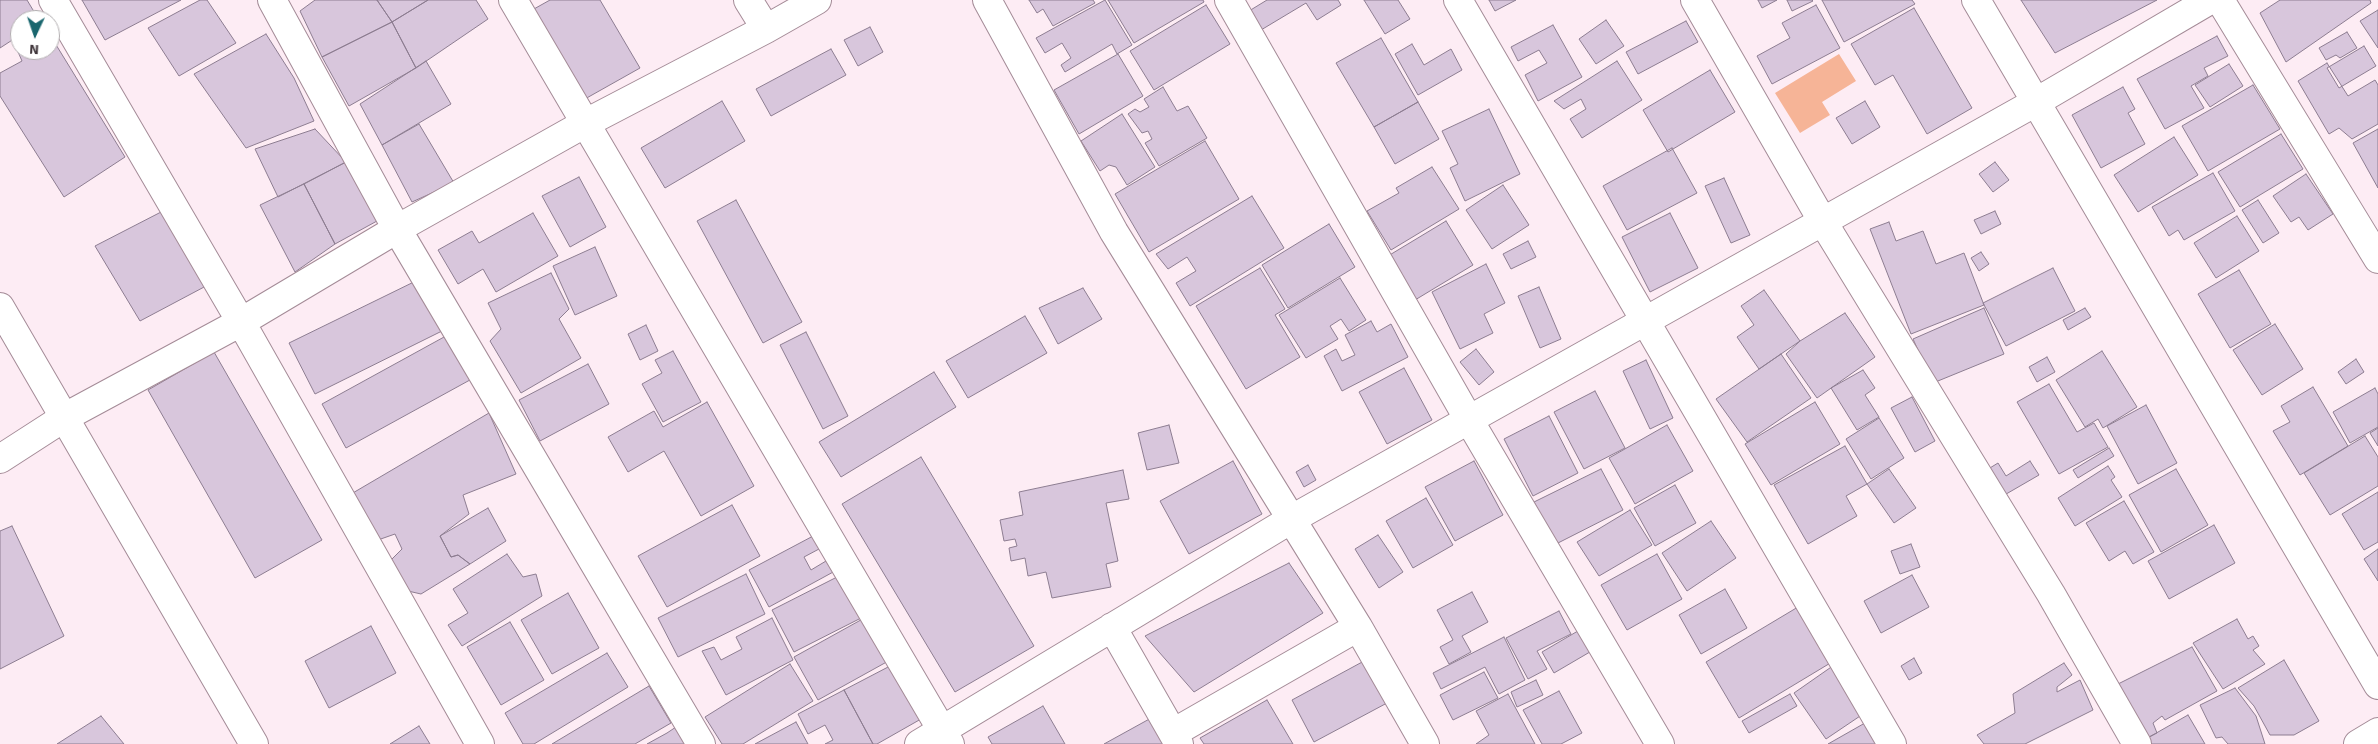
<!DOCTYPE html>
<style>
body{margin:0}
#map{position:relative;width:2378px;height:744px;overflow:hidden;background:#fdecf4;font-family:Signika,sans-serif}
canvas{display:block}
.north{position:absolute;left:10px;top:10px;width:50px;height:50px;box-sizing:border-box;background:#fff;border:1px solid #b2aeb0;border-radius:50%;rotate:183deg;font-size:14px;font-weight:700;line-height:20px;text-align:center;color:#3f353a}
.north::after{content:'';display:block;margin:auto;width:18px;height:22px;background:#19666e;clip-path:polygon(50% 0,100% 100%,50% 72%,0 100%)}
</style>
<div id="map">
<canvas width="2378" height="744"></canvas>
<div class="north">N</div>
</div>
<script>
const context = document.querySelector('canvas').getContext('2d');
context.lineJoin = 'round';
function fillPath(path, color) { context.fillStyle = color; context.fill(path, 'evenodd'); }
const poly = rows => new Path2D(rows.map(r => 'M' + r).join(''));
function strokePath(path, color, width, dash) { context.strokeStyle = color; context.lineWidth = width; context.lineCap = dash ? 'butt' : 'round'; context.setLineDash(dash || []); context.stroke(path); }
const green = poly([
 [1839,54,1856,81,1822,102,1830,115,1800,133,1775,93]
]);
const building = poly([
 [0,0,27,0,39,20,20,20,20,35,0,48,0,0],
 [82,0,181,0,105,40,82,0],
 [200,0,207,0,236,43,179,76,148,28,200,0],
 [315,0,377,0,392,22,322,57,300,11,315,0],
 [377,0,428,0,392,22,377,0],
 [428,0,476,0,488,19,416,68,392,22,428,0],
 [550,0,600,0,640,68,576,104,525,14,550,0],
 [1029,0,1093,0,1095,3,1053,26,1043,9,1037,13,1029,0],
 [1105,0,1132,45,1117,54,1112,44,1065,72,1061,65,1071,58,1062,43,1045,53,1036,38,1105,0],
 [1108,0,1203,0,1204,2,1134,43,1108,0],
 [1267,0,1338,0,1341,5,1317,20,1306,3,1261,30,1249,11,1267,0],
 [1364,0,1398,0,1410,19,1385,34,1364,0],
 [1489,0,1516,0,1495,11,1489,0],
 [1758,0,1777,0,1762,8,1758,0],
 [1787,0,1812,0,1813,1,1792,11,1787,0],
 [1822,0,1912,0,1915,4,1844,42,1822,0],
 [2021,0,2157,0,2055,53,2021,0],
 [2280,0,2370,0,2371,3,2286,62,2260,13,2280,0],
 [1206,5,1230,44,1154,90,1130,51,1206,5],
 [1816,5,1840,48,1772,84,1757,56,1790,38,1782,23,1816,5],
 [1914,8,1972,108,1927,134,1893,75,1875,85,1851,44,1914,8],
 [2378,10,2378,48,2360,21,2378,10],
 [1606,20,1624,46,1596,64,1579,39,1606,20],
 [1686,21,1698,42,1638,74,1626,52,1686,21],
 [392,22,416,68,349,106,322,57,392,22],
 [1553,25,1582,77,1538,101,1525,75,1547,63,1539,50,1518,61,1511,47,1553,25],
 [870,27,883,52,858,66,844,40,870,27],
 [2347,32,2357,48,2340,58,2336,55,2326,60,2319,48,2347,32],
 [266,34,294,78,314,121,246,148,194,74,266,34],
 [50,35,125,157,64,197,0,96,0,73,22,61,15,45,20,42,20,50,50,50,50,35],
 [2217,36,2228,56,2204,68,2208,76,2191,86,2204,108,2165,129,2137,79,2217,36],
 [1381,38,1418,102,1374,127,1336,63,1381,38],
 [1412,44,1424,65,1451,49,1462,70,1418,95,1395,54,1412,44],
 [2364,46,2376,66,2339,88,2327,68,2364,46],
 [831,49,846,75,771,116,756,89,831,49],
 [1118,54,1143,96,1079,134,1054,90,1118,54],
 [426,61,451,104,382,145,360,104,426,61],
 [1617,61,1642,100,1582,138,1570,119,1586,109,1581,99,1564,109,1554,101,1617,61],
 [2327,63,2348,96,2375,80,2378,85,2378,124,2352,139,2339,128,2329,134,2298,81,2327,63],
 [2229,64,2243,86,2210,107,2195,85,2229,64],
 [1710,70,1735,112,1668,152,1643,110,1710,70],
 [2253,85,2280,129,2208,171,2182,126,2253,85],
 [1163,87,1177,111,1188,106,1207,138,1159,166,1145,143,1152,139,1148,131,1142,133,1128,114,1135,109,1140,112,1149,107,1144,99,1163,87],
 [2123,87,2135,109,2128,113,2145,144,2101,168,2072,115,2123,87],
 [722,101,745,141,665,188,641,148,722,101],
 [1865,101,1880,127,1852,144,1836,118,1865,101],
 [1418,102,1439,139,1395,164,1374,127,1418,102],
 [1489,109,1520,174,1465,201,1450,168,1458,164,1442,131,1489,109],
 [1122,114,1155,167,1127,185,1116,167,1109,165,1100,171,1081,141,1122,114],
 [419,124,454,183,412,202,382,145,419,124],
 [315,129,346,162,278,197,255,149,315,129],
 [2378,129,2378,188,2353,143,2378,129],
 [2281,134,2303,169,2240,207,2218,172,2281,134],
 [2174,137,2198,175,2138,212,2114,175,2174,137],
 [1205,141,1239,199,1149,252,1115,194,1205,141],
 [1672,148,1697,193,1627,230,1603,186,1672,148],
 [346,162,377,221,335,244,304,184,346,162],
 [1995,162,2009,180,1993,192,1979,174,1995,162],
 [1432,167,1459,209,1391,250,1367,211,1399,193,1396,188,1432,167],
 [2213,173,2235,211,2184,240,2178,230,2169,236,2152,207,2213,173],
 [2306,174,2333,214,2308,230,2299,217,2291,222,2273,196,2306,174],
 [579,177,606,227,570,247,542,196,579,177],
 [1724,178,1750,235,1731,243,1705,186,1724,178],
 [304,184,335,244,295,272,260,205,304,184],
 [1503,185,1529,225,1492,249,1466,210,1503,185],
 [1252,196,1284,248,1190,306,1176,283,1196,271,1187,257,1168,269,1156,254,1252,196],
 [736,200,802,322,763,343,697,221,736,200],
 [2258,200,2279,233,2263,243,2242,210,2258,200],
 [163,211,206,286,140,321,95,246,163,211],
 [1995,211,2001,224,1981,234,1974,220,1995,211],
 [533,213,558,256,496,292,483,269,458,284,438,250,472,231,479,243,533,213],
 [1670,213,1698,268,1650,292,1622,237,1670,213],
 [2237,216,2259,251,2216,278,2194,243,2237,216],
 [1446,221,1473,265,1415,300,1388,256,1446,221],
 [1889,222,1896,241,1923,231,1936,264,1964,253,1984,305,1911,334,1870,229,1889,222],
 [1329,224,1355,267,1288,308,1262,265,1329,224],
 [1528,241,1536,257,1511,269,1503,254,1528,241],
 [595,247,617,296,575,315,553,266,595,247],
 [1981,252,1989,264,1979,271,1971,258,1981,252],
 [1486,264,1505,303,1484,314,1493,333,1460,349,1432,292,1486,264],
 [1260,268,1285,309,1275,315,1300,357,1246,389,1196,306,1260,268],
 [2053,268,2075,311,2006,346,1983,303,2053,268],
 [2239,270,2271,324,2230,348,2198,294,2239,270],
 [551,273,569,309,559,319,581,358,521,393,490,341,501,329,488,303,551,273],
 [422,278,448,328,315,394,289,343,422,278],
 [1340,278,1366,320,1349,331,1341,319,1330,326,1338,339,1306,358,1279,315,1340,278],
 [1539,287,1561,339,1540,348,1518,296,1539,287],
 [1083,288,1102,319,1058,344,1039,308,1083,288],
 [1764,290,1800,341,1759,369,1737,337,1754,325,1741,306,1764,290],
 [1984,308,2004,354,1933,383,1913,339,1984,308],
 [2085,308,2091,317,2068,330,2063,320,2085,308],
 [1845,313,1875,357,1817,398,1786,354,1800,341,1845,313],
 [1025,316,1047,353,968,398,946,361,1025,316],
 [1371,321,1377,332,1391,324,1408,357,1342,391,1324,356,1336,349,1342,361,1355,355,1345,335,1371,321],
 [2275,324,2303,369,2262,395,2233,350,2275,324],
 [646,325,658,351,640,360,628,334,646,325],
 [455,331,479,375,346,448,322,404,455,331],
 [806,332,848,416,823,429,780,345,806,332],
 [1476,349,1494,372,1479,385,1460,362,1476,349],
 [673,351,701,402,663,422,642,384,662,373,655,360,673,351],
 [2102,351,2137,407,2103,428,2098,419,2085,427,2056,380,2102,351],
 [214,352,322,540,255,578,148,390,214,352],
 [1781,354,1811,398,1747,442,1716,399,1781,354],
 [2047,357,2055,372,2037,382,2029,367,2047,357],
 [2356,359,2364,372,2346,384,2338,372,2356,359],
 [1646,360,1673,418,1650,429,1623,371,1646,360],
 [588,364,609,404,540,441,519,400,588,364],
 [1404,368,1432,420,1387,444,1359,392,1404,368],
 [1863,370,1875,388,1865,395,1879,417,1857,430,1831,388,1863,370],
 [934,372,956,407,841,477,819,442,934,372],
 [2049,384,2077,432,2094,423,2108,447,2059,474,2017,402,2049,384],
 [2313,387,2348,446,2300,475,2273,431,2290,422,2281,406,2313,387],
 [2375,388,2378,394,2378,427,2350,443,2333,412,2375,388],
 [1595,391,1625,448,1584,469,1554,412,1595,391],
 [1912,397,1935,441,1915,452,1891,408,1912,397],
 [707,402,754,486,701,516,664,451,628,472,608,437,654,411,663,427,707,402],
 [1815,402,1840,444,1771,485,1745,444,1815,402],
 [2146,405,2177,463,2138,484,2107,426,2146,405],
 [489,413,516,474,463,495,469,514,440,536,451,557,458,555,470,564,421,594,408,591,389,562,402,549,395,534,375,541,346,497,489,413],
 [1549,416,1578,473,1533,496,1504,439,1549,416],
 [1879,418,1904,458,1871,479,1846,439,1879,418],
 [1169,425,1179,463,1147,470,1138,433,1169,425],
 [1667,425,1693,471,1635,504,1609,458,1667,425],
 [2378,428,2378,446,2370,433,2378,428],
 [2365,436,2378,457,2378,486,2330,515,2304,473,2365,436],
 [1845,446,1867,484,1846,496,1857,516,1808,544,1774,485,1845,446],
 [2109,448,2114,456,2078,478,2073,470,2109,448],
 [921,457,1034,646,955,692,842,504,921,457],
 [1233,461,1262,514,1189,554,1160,501,1233,461],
 [1474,461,1503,515,1455,541,1425,487,1474,461],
 [2030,461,2039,475,2001,497,1985,471,1998,463,2006,476,2030,461],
 [1308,465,1316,480,1304,487,1296,472,1308,465],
 [2108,466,2115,477,2111,480,2122,497,2075,526,2058,498,2108,466],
 [1601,469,1623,510,1556,544,1534,502,1601,469],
 [1889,469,1916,508,1894,523,1867,484,1889,469],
 [2176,469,2208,525,2161,552,2129,495,2176,469],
 [1123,470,1129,499,1106,503,1118,561,1106,564,1111,587,1052,598,1046,572,1028,576,1025,558,1011,561,1009,548,1017,546,1015,539,1004,541,1000,520,1023,515,1019,492,1123,470],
 [1675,485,1696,523,1655,546,1634,508,1675,485],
 [2378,492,2378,542,2364,550,2342,514,2378,492],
 [1426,498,1453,545,1413,568,1386,521,1426,498],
 [2124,501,2154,552,2133,564,2125,551,2109,561,2086,523,2124,501],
 [732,505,760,556,667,607,638,556,732,505],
 [488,508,506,541,470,564,458,555,451,557,440,536,488,508],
 [1630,510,1652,545,1599,576,1577,542,1630,510],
 [1711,521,1736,558,1687,591,1662,553,1711,521],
 [2214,525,2235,563,2169,599,2148,561,2214,525],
 [12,526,64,636,0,669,0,531,12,526],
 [815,535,819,549,804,557,811,570,826,561,835,571,769,607,749,570,815,535],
 [1378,535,1403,572,1379,588,1355,549,1378,535],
 [1911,544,1920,567,1900,574,1891,551,1911,544],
 [2378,549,2378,581,2364,559,2378,549],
 [507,554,523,577,536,574,542,596,462,646,448,625,468,613,453,589,507,554],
 [1657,554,1682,599,1627,630,1601,585,1657,554],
 [1289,563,1323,613,1194,692,1145,636,1289,563],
 [746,574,765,614,678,657,658,618,746,574],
 [841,575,863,617,794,652,772,610,841,575],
 [1912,575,1929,607,1881,633,1864,601,1912,575],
 [1725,589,1747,628,1701,654,1679,615,1725,589],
 [1472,592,1488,622,1462,636,1471,652,1449,664,1440,647,1453,640,1437,610,1472,592],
 [568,593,599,648,552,674,521,620,568,593],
 [1803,604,1837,659,1739,718,1706,662,1803,604],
 [1559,611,1571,634,1537,651,1547,669,1528,679,1506,638,1559,611],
 [868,616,892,659,818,700,794,657,868,616],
 [772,618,793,660,726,695,702,651,714,647,721,660,742,649,736,637,772,618],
 [2237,619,2248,639,2253,636,2259,646,2253,650,2265,664,2223,689,2193,643,2237,619],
 [510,622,544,680,501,705,467,647,510,622],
 [371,626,396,673,329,708,305,661,371,626],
 [1583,628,1595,649,1554,673,1542,652,1583,628],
 [1504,637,1525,680,1499,694,1485,667,1441,689,1433,673,1504,637],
 [2192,647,2217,691,2165,720,2162,716,2153,723,2157,733,2149,737,2138,722,2118,684,2192,647],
 [607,653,628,687,534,744,523,744,505,713,607,653],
 [1914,658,1922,673,1909,680,1901,666,1914,658],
 [2284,660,2319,721,2294,735,2270,735,2254,706,2238,688,2284,660],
 [1364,661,1387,703,1314,742,1292,700,1364,661],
 [1837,663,1869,710,1826,739,1794,693,1837,663],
 [2064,663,2072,675,2057,687,2057,692,2080,680,2093,710,2025,744,1984,744,1977,735,2015,713,2013,694,2064,663],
 [790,664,813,701,743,744,722,744,705,717,790,664],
 [890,666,921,719,877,744,873,744,844,690,890,666],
 [1484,672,1498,698,1453,720,1440,695,1484,672],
 [1536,680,1543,695,1517,707,1511,692,1536,680],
 [649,686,671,723,635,744,552,744,649,686],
 [2235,688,2256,716,2265,744,2228,744,2222,737,2216,738,2200,705,2235,688],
 [844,690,873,744,825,744,833,740,825,725,808,734,798,714,844,690],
 [1559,691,1582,733,1561,744,1542,744,1523,710,1559,691],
 [1508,694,1535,744,1476,744,1489,735,1476,711,1508,694],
 [1790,694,1797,706,1749,733,1742,721,1790,694],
 [1267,700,1293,744,1204,744,1200,738,1267,700],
 [1043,706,1065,744,992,744,988,737,1043,706],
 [2188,715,2205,744,2146,744,2144,740,2188,715],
 [101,716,124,744,57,744,101,716],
 [1153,717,1168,744,1104,744,1153,717],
 [1872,719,1887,744,1828,744,1872,719],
 [796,722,808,744,755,744,796,722],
 [419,726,430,744,390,744,419,726],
 [676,727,685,744,647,744,667,733,676,727]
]);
const street = poly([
 [53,0,241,322,480,744],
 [272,0,397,229,701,744],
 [513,0,950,744],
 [748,0,766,29],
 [987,0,1114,232,1358,627,1425,744],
 [1229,0,1469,420,1660,744],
 [1458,0,1892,744],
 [1695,0,1823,222,2051,594,2137,744],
 [1976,0,2378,685],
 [2220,0,2378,259],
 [0,459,65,417,241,322,397,229,584,124,766,29,817,0],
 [1112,627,1179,744],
 [1173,733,1358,627],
 [919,744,1290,520,2036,102,2210,0],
 [2358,744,2378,732]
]);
const secondary = poly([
 [0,307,254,744]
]);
fillPath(green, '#f6b497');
fillPath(building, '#d8c6dc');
strokePath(building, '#8d7d91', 1);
strokePath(street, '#a48b97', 30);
strokePath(secondary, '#a48b97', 30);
strokePath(street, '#fff', 28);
strokePath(secondary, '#fff', 28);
</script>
